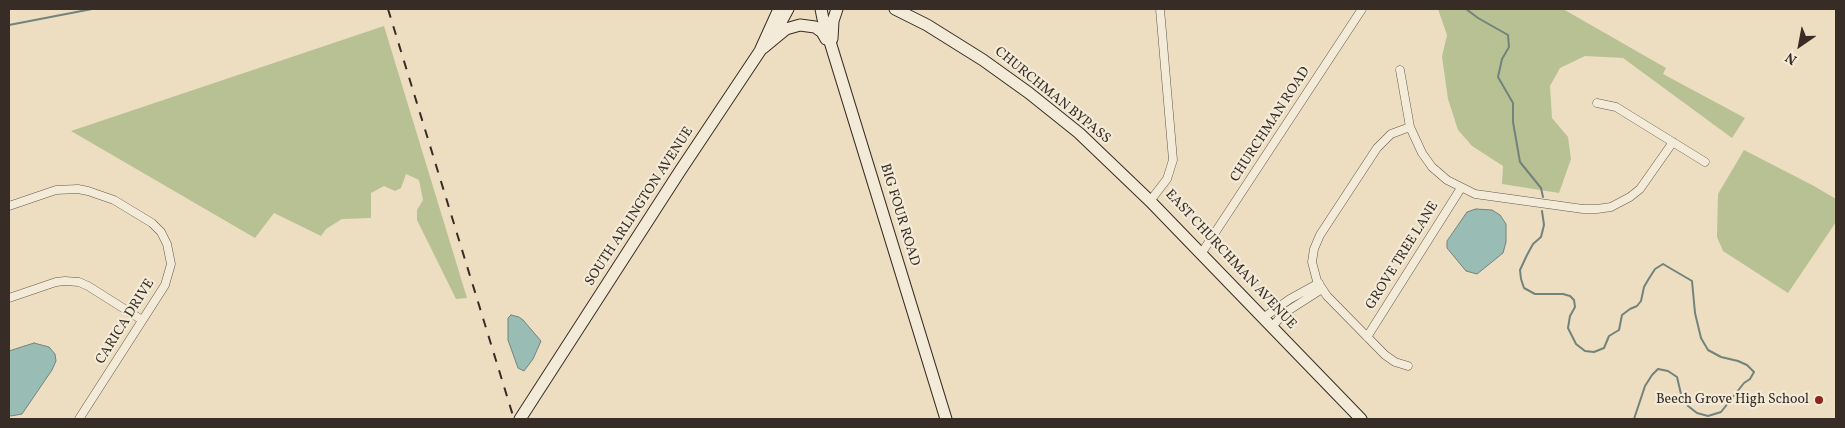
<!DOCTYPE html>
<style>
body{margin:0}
#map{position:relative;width:1845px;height:428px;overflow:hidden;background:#eddec2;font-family:Vollkorn,serif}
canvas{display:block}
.frame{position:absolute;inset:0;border:10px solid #382d26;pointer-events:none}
.north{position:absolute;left:1775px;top:20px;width:50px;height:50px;-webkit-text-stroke:4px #f3ead7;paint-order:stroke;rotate:213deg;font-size:14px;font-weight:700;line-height:20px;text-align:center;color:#382d26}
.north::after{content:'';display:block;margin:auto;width:18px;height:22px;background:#382d26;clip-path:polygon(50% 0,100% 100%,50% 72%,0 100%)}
</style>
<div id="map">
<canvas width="1845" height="428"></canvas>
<div class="frame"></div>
<div class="north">N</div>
</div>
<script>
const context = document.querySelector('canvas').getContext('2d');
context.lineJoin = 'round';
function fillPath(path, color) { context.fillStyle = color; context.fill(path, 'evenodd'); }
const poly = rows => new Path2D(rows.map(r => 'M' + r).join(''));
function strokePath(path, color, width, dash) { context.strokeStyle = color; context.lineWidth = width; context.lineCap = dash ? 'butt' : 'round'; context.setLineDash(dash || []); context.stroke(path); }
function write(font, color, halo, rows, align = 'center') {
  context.font = font + ' Vollkorn,serif'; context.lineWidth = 4.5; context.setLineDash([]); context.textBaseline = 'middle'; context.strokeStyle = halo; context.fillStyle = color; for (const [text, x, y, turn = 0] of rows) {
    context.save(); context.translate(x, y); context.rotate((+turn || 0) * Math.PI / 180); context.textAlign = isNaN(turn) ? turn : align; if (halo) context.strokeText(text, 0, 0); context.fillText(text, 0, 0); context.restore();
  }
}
const green = poly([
 [1438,9,1563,9,1666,68,1663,74,1745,118,1732,138,1623,58,1585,56,1560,68,1550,86,1552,118,1568,137,1571,159,1559,193,1502,184,1503,166,1472,146,1458,130,1448,99,1442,57,1447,35],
 [384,26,467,298,456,299,417,220,417,210,423,200,419,180,406,174,401,188,395,191,384,186,371,193,371,218,342,219,326,229,321,236,274,213,255,238,71,131],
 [1744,150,1814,186,1836,199,1836,222,1788,293,1723,251,1717,237,1718,194]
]);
const water = poly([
 [1476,209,1492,210,1500,215,1506,224,1506,242,1503,253,1477,274,1466,271,1447,248,1447,241,1467,212,1476,209],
 [511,315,519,317,523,320,541,341,533,359,524,371,518,368,508,340,508,318,511,315],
 [34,343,49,347,55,354,56,361,52,370,22,414,11,416,9,415,9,351,34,343]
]);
const stream = poly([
 [1466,9,1478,18,1508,35,1509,47,1502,59,1498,77,1513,103,1513,122,1520,162,1541,188,1543,197],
 [9,25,92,9],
 [1542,211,1544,225,1541,237,1533,244,1527,255,1520,270,1521,279,1524,288,1535,294,1563,294,1570,296,1574,300,1575,307,1570,316,1568,328,1576,344,1585,351,1594,352,1604,348,1609,336,1619,330,1622,315,1630,309,1637,306,1641,301,1644,287,1648,280,1655,269,1663,264,1692,281,1695,313,1701,338,1708,350,1721,357,1738,361,1747,365,1754,372,1750,379,1744,383,1721,412,1708,416,1697,413,1688,406,1681,394,1677,377,1668,371,1658,369,1652,375,1645,386,1634,419]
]);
const street = poly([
 [1400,70,1410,127,1422,153,1432,167,1447,180,1475,194,1583,209,1597,209,1611,207,1630,197,1640,189,1673,142],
 [1597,103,1616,107,1705,162],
 [1150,201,1167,179,1173,160,1160,9],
 [9,206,56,190,78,189,88,191,114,200,152,223,161,232,167,244,171,264,165,285,79,419],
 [1201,254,1362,9],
 [9,298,56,282,65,281,79,282,88,286,142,320],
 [1263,318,1290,299,1319,283],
 [1272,327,1283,314,1322,289],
 [1367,337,1461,188],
 [1408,366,1395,362,1385,355,1327,296,1317,281,1312,262,1314,249,1320,235,1377,148,1391,134,1410,127]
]);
const secondary = poly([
 [821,9,823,19,946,419],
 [895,9,927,25,983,60,1029,93,1079,133,1150,201,1361,419],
 [774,35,788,9],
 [832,39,833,21,837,9],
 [763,48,786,29,800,25,815,27,822,32,826,39],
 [520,419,680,171,760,51,779,9]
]);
const rail = poly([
 [388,9,514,419]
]);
const markers = [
 [1819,400,5,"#8f2418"]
];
const streetNames = [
 ["CHURCHMAN BYPASS",1052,96,39],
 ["CHURCHMAN ROAD",1271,125,-57],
 ["SOUTH ARLINGTON AVENUE",640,207,-57],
 ["BIG FOUR ROAD",899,215,73],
 ["GROVE TREE LANE",1403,256,-58],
 ["EAST CHURCHMAN AVENUE",1230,260,47],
 ["CARICA DRIVE",126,322,-58]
];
const poiNames = [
 ["Beech Grove High School",1809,400]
];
fillPath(green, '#b8c193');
fillPath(water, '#99bcb5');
strokePath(water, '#72837c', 1);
strokePath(stream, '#72837c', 2);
strokePath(street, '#65594d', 9);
strokePath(secondary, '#382d26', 13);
strokePath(street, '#f3ead7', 8);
strokePath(secondary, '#f3ead7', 11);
strokePath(rail, '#382d26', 2, [9, 9]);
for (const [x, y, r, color] of markers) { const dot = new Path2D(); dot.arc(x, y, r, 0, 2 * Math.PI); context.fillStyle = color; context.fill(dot); strokePath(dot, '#f3ead7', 2); }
write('14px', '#382d26', '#f3ead7', streetNames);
write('14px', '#382d26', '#f3ead7', poiNames, 'right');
</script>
